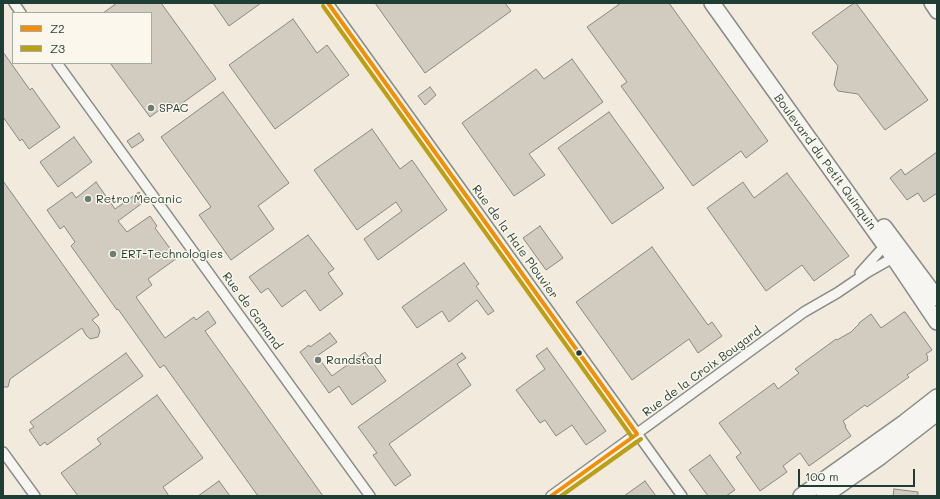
<!DOCTYPE html>
<style>
body{margin:0}
#map{position:relative;width:940px;height:499px;overflow:hidden;background:#f8f6f0;font-family:Mali,sans-serif}
canvas{display:block}
.frame{position:absolute;inset:0;border:4px solid #1f3d34;pointer-events:none}
.legend{position:absolute;left:12px;top:12px;width:140px;height:52px;box-sizing:border-box;background:#fbf7ec;border:1px solid #a3ada2;margin:0;padding:5px 7px;list-style:none;font-size:12px;color:#1f3d34}
.legend li{display:flex;align-items:center;gap:8px;height:20px}
.legend b{width:20px;border:1px solid #a3ada2}
.scale{position:absolute;left:798px;top:469px;width:117px;height:18px;box-sizing:border-box;border:2px solid #1f3d34;border-top:0;padding-left:5px;font-size:12px;line-height:14px;white-space:nowrap;color:#1f3d34;-webkit-text-stroke:3px #fbf7ec;paint-order:stroke}
</style>
<div id="map">
<canvas width="940" height="499"></canvas>
<div class="frame"></div>
<ul class="legend">
<li><b style="height:5px;background:#f48e03"></b>Z2</li>
<li><b style="height:5px;background:#bc9f12"></b>Z3</li>
</ul>
<div class="scale">100 m</div>
</div>
<script>
const context = document.querySelector('canvas').getContext('2d');
context.lineJoin = 'round';
function fillPath(path, color) { context.fillStyle = color; context.fill(path, 'evenodd'); }
const poly = rows => new Path2D(rows.map(r => 'M' + r).join(''));
function strokePath(path, color, width, dash) { context.strokeStyle = color; context.lineWidth = width; context.lineCap = dash ? 'butt' : 'round'; context.setLineDash(dash || []); context.stroke(path); }
function write(font, color, halo, rows, align = 'center') {
  context.font = font + ' Mali,sans-serif'; context.lineWidth = 3; context.setLineDash([]); context.textBaseline = 'middle'; context.strokeStyle = halo; context.fillStyle = color; for (const [text, x, y, turn = 0] of rows) {
    context.save(); context.translate(x, y); context.rotate((+turn || 0) * Math.PI / 180); context.textAlign = isNaN(turn) ? turn : align; if (halo) context.strokeText(text, 0, 0); context.fillText(text, 0, 0); context.restore();
  }
}
const built = poly([
 [3,3,937,3,937,496,3,496],
 [13,13,151,13,151,63,13,63]
]);
const building = poly([
 [117,3,161,3,216,79,174,109,170,102,150,117,110,63,151,63,151,13,103,13,117,3],
 [213,3,261,3,229,26,213,3],
 [375,3,505,3,511,11,425,73,375,3],
 [621,3,669,3,768,141,746,158,741,151,693,186,621,86,627,82,587,27,621,3],
 [854,3,856,3,928,100,885,130,858,94,838,91,834,85,838,66,812,33,854,3],
 [293,19,317,53,327,45,349,75,275,129,229,65,293,19],
 [3,52,30,90,32,88,60,127,29,149,22,139,20,141,3,117,3,52],
 [572,59,603,102,529,154,545,175,514,196,462,123,536,69,544,79,572,59],
 [430,87,436,95,425,105,418,96,430,87],
 [223,92,289,183,258,206,274,229,231,260,199,215,211,207,161,137,223,92],
 [609,112,664,188,612,224,558,148,609,112],
 [372,129,400,169,412,160,447,210,378,260,364,239,402,211,396,202,357,230,314,170,372,129],
 [139,133,144,140,132,148,127,141,139,133],
 [74,137,92,162,58,187,40,162,74,137],
 [937,152,937,193,924,202,918,193,907,200,890,178,901,169,905,175,937,152],
 [787,173,849,256,814,281,802,265,766,291,707,208,743,182,754,198,787,173],
 [3,181,99,315,92,320,98,326,100,331,98,337,90,339,86,335,82,328,10,379,8,387,3,387,3,181],
 [96,182,115,209,139,192,145,201,118,221,127,232,150,216,157,226,155,228,177,258,148,279,152,285,136,297,165,338,194,317,196,320,208,311,216,323,205,331,323,496,258,496,164,365,160,368,118,309,117,310,71,246,75,242,64,226,60,229,47,210,72,192,76,198,96,182],
 [540,226,563,258,546,270,523,238,540,226],
 [308,235,334,269,328,273,343,294,320,311,305,290,282,307,268,288,261,293,249,277,308,235],
 [652,247,708,325,712,322,722,336,698,353,689,339,632,380,576,302,652,247],
 [464,263,479,284,476,286,494,311,488,315,477,300,449,322,442,311,417,328,402,307,464,263],
 [904,312,905,312,932,350,926,354,928,357,927,358,928,360,907,375,909,377,867,407,865,405,843,421,846,426,845,427,851,436,809,466,800,453,783,466,787,472,760,491,736,457,741,453,719,423,774,383,778,389,799,373,795,369,836,339,837,340,851,332,859,324,859,323,871,314,881,328,904,312],
 [330,333,337,342,317,356,332,376,365,352,386,381,352,405,339,386,329,393,300,352,309,345,310,347,330,333],
 [547,348,606,431,586,445,572,425,556,436,545,420,540,423,516,390,545,369,536,356,547,348],
 [126,353,143,376,47,445,45,442,40,446,29,430,34,427,30,422,126,353],
 [462,353,466,358,457,364,471,385,389,444,411,475,395,486,373,455,377,453,358,427,462,353],
 [157,395,203,458,163,487,169,496,78,496,61,473,101,444,97,439,157,395],
 [710,455,735,490,726,496,708,496,689,470,710,455],
 [219,481,230,496,198,496,219,481],
 [645,481,656,496,624,496,645,481],
 [894,489,918,492,918,496,893,496,894,489]
]);
const minor = poly([
 [14,3,21,13],
 [328,3,682,496],
 [57,63,370,496],
 [860,273,879,252,889,244],
 [3,452,35,496],
 [551,496,804,312,837,293,868,272,898,255]
]);
const secondary = poly([
 [931,3,937,12]
]);
const primary = poly([
 [712,3,894,258,937,322],
 [884,227,937,298],
 [801,496,905,422,937,397],
 [824,496,880,457,937,413]
]);
const bus1 = poly([
 [328,3,637,434],
 [551,496,637,434]
]);
const bus2 = poly([
 [323,6,632,437],
 [561,496,641,439]
]);
const markers = [
 [151,108,4,"#6b7e76"],
 [88,199,4,"#6b7e76"],
 [113,254,4,"#6b7e76"],
 [579,353,3.5,"#1f3d34"],
 [318,360,4,"#6b7e76"]
];
const poiNames = [
 ["SPAC",159,108],
 ["Retro Mecanic",96,199],
 ["ERT-Technologies",121,254],
 ["Randstad",326,360]
];
const streetNames = [
 ["Boulevard du Petit Quinquin",825,162,54],
 ["Rue de la Haie Plouvier",515,242,54],
 ["Rue de Gamand",252,311,54],
 ["Rue de la Croix Bougard",702,372,-36]
];
fillPath(built, '#f2eadc');
fillPath(building, '#d2cbc0');
strokePath(building, '#868b86', 1);
strokePath(minor, '#868b86', 12);
strokePath(secondary, '#868b86', 16);
strokePath(primary, '#868b86', 18);
strokePath(minor, '#f6f5f1', 9);
strokePath(secondary, '#f6f5f1', 13);
strokePath(primary, '#f6f5f1', 15);
strokePath(bus1, '#f48e03', 4);
strokePath(bus2, '#bc9f12', 4);
for (const [x, y, r, color] of markers) { const dot = new Path2D(); dot.arc(x, y, r, 0, 2 * Math.PI); context.fillStyle = color; context.fill(dot); strokePath(dot, '#fbf7ec', 1.5); }
write('12px', '#1f3d34', '#fbf7ec', poiNames, 'left');
write('12px', '#1f3d34', '#fbf7ec', streetNames);
</script>
